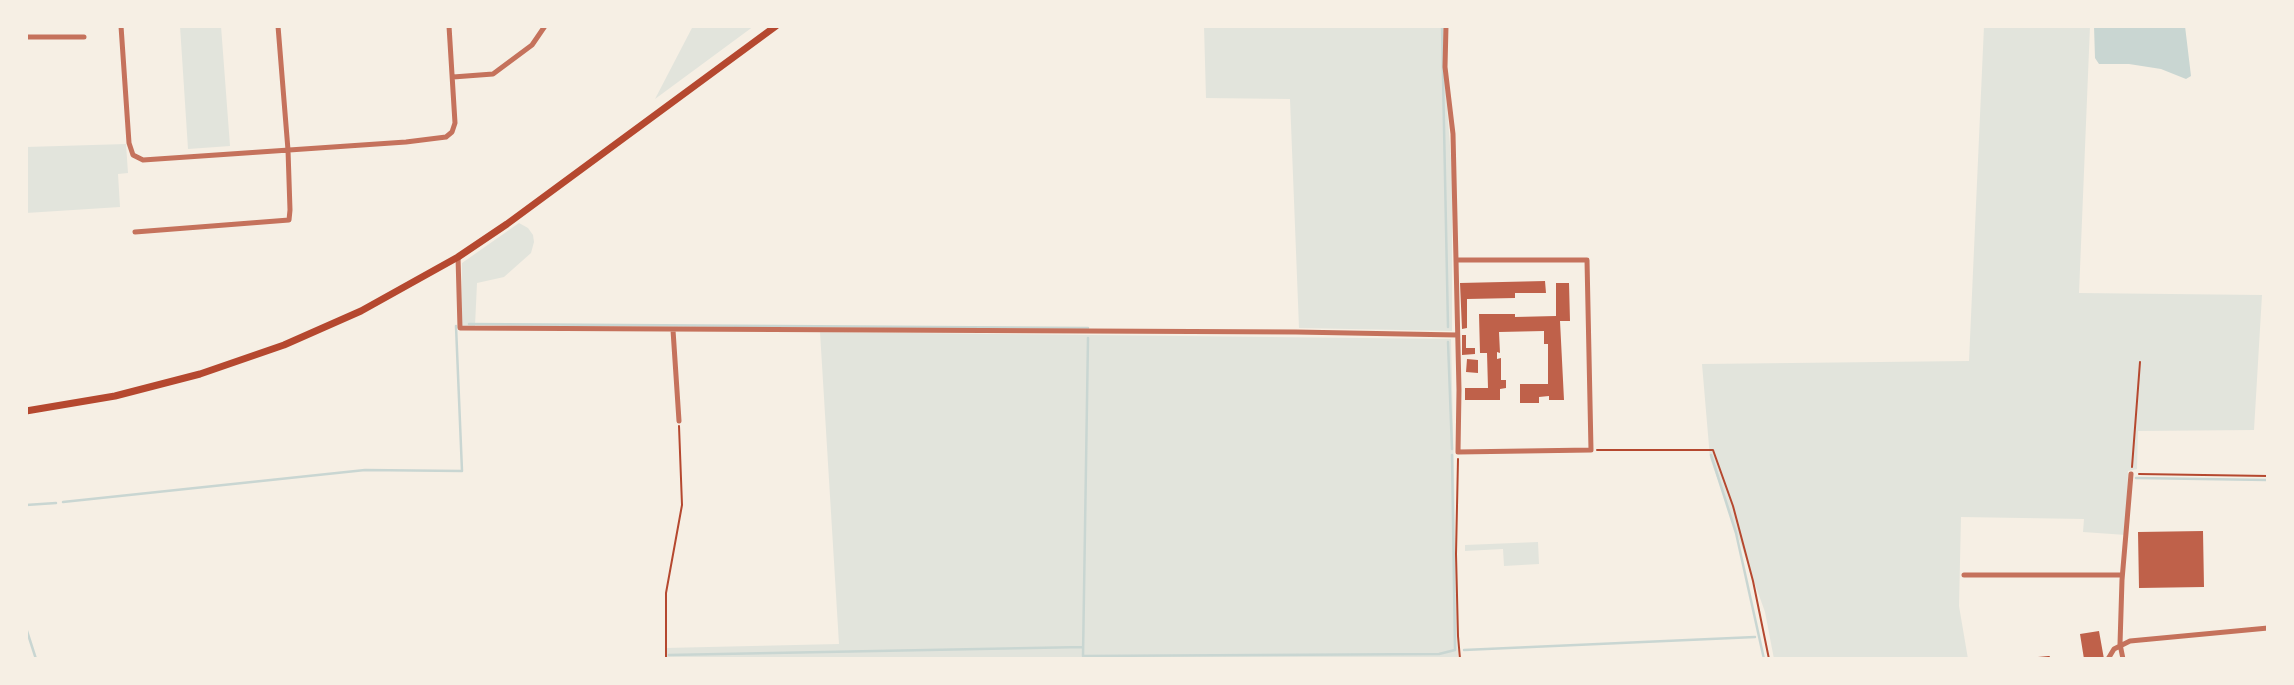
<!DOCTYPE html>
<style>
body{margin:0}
#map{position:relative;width:2294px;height:685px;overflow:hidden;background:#f6efe4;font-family:"Work Sans",sans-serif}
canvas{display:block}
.frame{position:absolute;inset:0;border:28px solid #f6efe4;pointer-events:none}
</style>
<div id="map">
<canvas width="2294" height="685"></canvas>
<div class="frame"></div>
</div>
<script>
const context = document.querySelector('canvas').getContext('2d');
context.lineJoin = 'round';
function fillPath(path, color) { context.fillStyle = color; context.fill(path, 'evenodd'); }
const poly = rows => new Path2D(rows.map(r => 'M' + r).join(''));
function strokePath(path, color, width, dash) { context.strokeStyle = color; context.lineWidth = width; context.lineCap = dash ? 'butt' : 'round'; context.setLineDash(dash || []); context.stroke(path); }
const green = poly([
 [180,26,221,26,230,146,188,149],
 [693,26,754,26,655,99],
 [1204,26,1445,26,1444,67,1452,172,1452,331,1299,328,1290,99,1206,98],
 [1984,26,2090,26,2079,293,2262,295,2254,430,2138,431,2137,469,2128,471,2126,535,2083,532,2084,519,1961,517,1959,606,1968,659,1774,659,1765,612,1710,458,1702,364,1969,361],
 [126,144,128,173,118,174,120,207,26,213,26,147],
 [519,223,528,228,533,235,534,242,531,253,504,277,477,283,475,326,461,326,462,263],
 [820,332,1451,339,1458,659,666,659,665,648,839,644],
 [1538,542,1539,564,1504,566,1503,549,1465,551,1465,545]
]);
const water = poly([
 [2094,26,2185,26,2191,76,2186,79,2161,69,2129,64,2099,64,2095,58]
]);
const stream = poly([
 [1442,26,1448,327],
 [469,324,1088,328],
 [1088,338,1083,656,1439,654,1455,650,1452,455],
 [1448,342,1452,449],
 [1711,455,1736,533,1764,659],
 [2136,478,2268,480],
 [63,502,365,470,462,471,456,326],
 [26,505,56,503],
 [26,628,36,659],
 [1464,650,1755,637],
 [669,655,1083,647]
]);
const building = poly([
 [1545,281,1546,293,1515,293,1515,298,1467,299,1467,328,1462,329,1460,283],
 [1556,283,1569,283,1570,321,1560,321,1564,400,1549,400,1549,396,1539,397,1539,403,1520,403,1520,384,1548,384,1548,344,1544,344,1544,331,1499,332,1500,353,1497,352,1497,359,1501,358,1501,380,1506,380,1506,388,1500,389,1500,400,1465,400,1465,388,1488,388,1487,353,1480,353,1479,314,1515,314,1515,317,1556,316],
 [1462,335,1466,335,1466,348,1475,348,1475,354,1462,355],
 [1467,359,1478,360,1478,373,1466,372],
 [2203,531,2204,587,2139,588,2138,532],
 [2099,631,2104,659,2084,659,2080,634]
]);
const path = poly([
 [1597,450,1713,450,1733,506,1753,581,1769,659],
 [1458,459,1456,554,1458,636,1460,659],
 [2132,467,2140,362],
 [2139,474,2268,476],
 [666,659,666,593,682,505,679,426],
 [2027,659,2049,657]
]);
const minor = poly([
 [121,26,129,143,133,155,143,160,406,142,446,137,452,132,455,123,449,26],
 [1446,26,1445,67,1453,134,1456,260,1459,390,1458,452,1591,450,1587,260,1456,260],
 [26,37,84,37],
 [453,77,493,74,532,45,545,26],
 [135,232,289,220,290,210,288,150,278,26],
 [458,257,460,328,1296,332,1457,335],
 [673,330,679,421],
 [1964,575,2122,575],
 [2108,659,2114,649,2130,641,2268,628],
 [2123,659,2120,644,2122,580,2131,474]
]);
const secondary = poly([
 [26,411,115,396,200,374,284,345,361,311,458,257,507,224,776,26]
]);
fillPath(green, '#e2e4dc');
fillPath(water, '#c9d6d2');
strokePath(stream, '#c9d6d2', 2.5);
fillPath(building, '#bf614a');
strokePath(path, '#b5482f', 2);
strokePath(minor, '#c5725c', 5);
strokePath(secondary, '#b5482f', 7);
</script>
